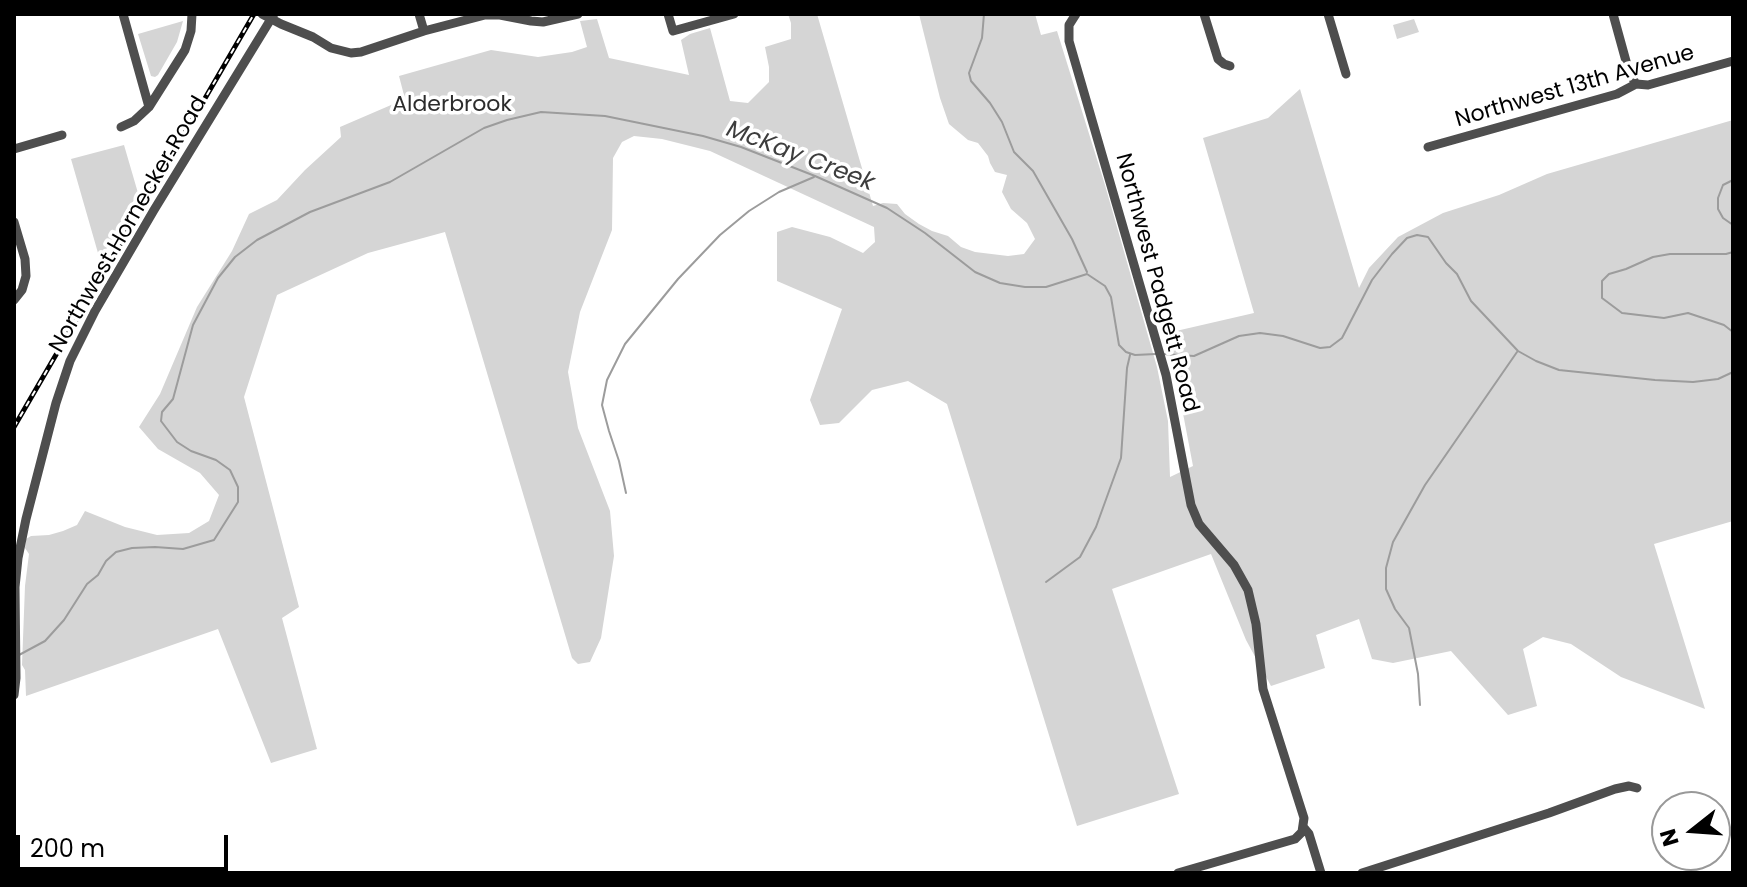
<!DOCTYPE html>
<style>
body{margin:0}
#map{position:relative;width:1747px;height:887px;overflow:hidden;background:#fff;font-family:Poppins,sans-serif}
canvas{display:block}
.frame{position:absolute;inset:0;border:16px solid #000;pointer-events:none}
.north{position:absolute;left:1651px;top:791px;width:80px;height:80px;box-sizing:border-box;background:#fff;border:2px solid #999;border-radius:50%;rotate:253deg;font-size:22px;font-weight:700;line-height:32px;text-align:center;color:#000}
.north::after{content:'';display:block;margin:auto;width:28px;height:36px;background:#000;clip-path:polygon(50% 0,100% 100%,50% 72%,0 100%)}
.scale{position:absolute;left:16px;top:835px;width:212px;height:36px;box-sizing:border-box;border:4px solid #000;border-top:0;padding-left:10px;font-size:24px;line-height:28px;white-space:nowrap;color:#000;-webkit-text-stroke:6px #fff;paint-order:stroke}
</style>
<div id="map">
<canvas width="1747" height="887"></canvas>
<div class="frame"></div>
<div class="north">N</div>
<div class="scale">200 m</div>
</div>
<script>
const context = document.querySelector('canvas').getContext('2d');
context.lineJoin = 'round';
function fillPath(path, color) { context.fillStyle = color; context.fill(path, 'evenodd'); }
const poly = rows => new Path2D(rows.map(r => 'M' + r).join(''));
function strokePath(path, color, width, dash) { context.strokeStyle = color; context.lineWidth = width; context.lineCap = dash ? 'butt' : 'round'; context.setLineDash(dash || []); context.stroke(path); }
function write(font, color, halo, rows, align = 'center') {
  context.font = font + ' Poppins,sans-serif'; context.lineWidth = 7; context.setLineDash([]); context.textBaseline = 'middle'; context.strokeStyle = halo; context.fillStyle = color; for (const [text, x, y, turn = 0] of rows) {
    context.save(); context.translate(x, y); context.rotate((+turn || 0) * Math.PI / 180); context.textAlign = isNaN(turn) ? turn : align; if (halo) context.strokeText(text, 0, 0); context.fillText(text, 0, 0); context.restore();
  }
}
const green = poly([
 [788,14,817,14,873,206,883,203,897,204,905,214,919,224,932,231,948,236,961,247,975,252,1008,256,1024,254,1035,239,1027,223,1011,209,1002,192,1007,175,995,172,990,163,988,156,978,143,968,140,949,124,940,98,919,14,1035,14,1041,35,1057,31,1105,185,1157,367,1168,421,1170,477,1193,466,1174,366,1163,334,1254,313,1203,138,1268,118,1300,89,1359,288,1369,268,1398,237,1443,213,1499,195,1547,174,1733,120,1733,521,1654,544,1705,709,1621,677,1571,644,1543,637,1523,649,1537,706,1508,715,1451,651,1393,663,1372,659,1359,619,1316,635,1325,668,1271,686,1246,640,1211,554,1112,589,1179,794,1077,826,947,404,908,381,872,390,839,423,820,425,810,400,842,309,777,281,777,232,792,227,830,237,863,253,875,242,874,227,710,151,662,139,634,136,622,142,613,158,612,230,580,312,568,372,578,428,610,511,614,556,601,638,590,662,578,664,572,658,445,232,368,253,277,295,244,397,299,607,282,618,317,749,271,763,218,629,26,696,25,670,22,665,25,586,29,554,25,548,26,539,31,536,49,535,63,531,77,525,85,511,125,527,157,535,189,533,209,521,219,495,200,473,158,449,139,427,160,394,197,307,232,251,249,214,277,200,305,170,341,137,340,127,405,99,399,76,491,50,538,57,572,52,587,47,580,21,597,19,609,58,689,75,681,40,690,34,710,28,730,101,748,103,769,82,769,67,765,47,791,39,791,23],
 [1414,19,1419,32,1397,39,1393,25],
 [183,21,177,42,158,75,155,77,151,76,138,34],
 [124,145,138,193,100,260,71,159]
]);
const stream = poly([
 [984,14,982,38,969,73,971,81,990,103,1002,122,1014,152,1033,171,1072,239,1087,272],
 [1733,180,1723,185,1718,198,1718,209,1723,218,1733,225],
 [1733,252,1726,254,1670,254,1653,257,1626,269,1609,274,1602,281,1602,298,1622,313,1664,318,1688,313,1724,325,1733,332],
 [1163,354,1194,356,1239,336,1260,333,1283,336,1320,348,1330,347,1342,338,1372,280,1392,254,1407,238,1417,235,1428,237,1446,263,1457,274,1471,301,1518,351,1536,361,1559,370,1655,380,1693,382,1718,379,1733,372],
 [626,493,619,461,609,431,602,405,607,380,625,344,678,279,720,235,749,211,779,192,814,177],
 [1046,582,1080,557,1096,527,1121,458,1127,368,1130,355],
 [19,655,45,641,64,620,87,584,98,575,106,561,116,552,132,548,155,547,183,549,214,540,238,502,238,487,230,470,216,460,191,451,177,442,161,421,162,412,173,399,193,325,218,278,235,257,257,240,310,212,390,182,484,128,507,120,541,112,605,116,703,136,741,147,815,176,887,208,925,233,975,272,1000,283,1025,287,1046,287,1087,274,1105,286,1111,297,1119,345,1126,352,1135,355,1156,354],
 [1420,705,1418,674,1409,628,1395,609,1386,589,1386,568,1393,542,1425,485,1517,352]
]);
const minor = poly([
 [123,14,149,107],
 [262,14,281,24,313,37,331,48,351,53,361,52,424,31,485,15,500,15,531,21,543,22,578,14],
 [419,14,424,31],
 [668,14,673,31,734,14],
 [1076,14,1069,25,1069,41,1166,375,1191,505,1199,524,1234,565,1248,590,1256,624,1263,689,1304,818,1302,832,1295,839,1178,873],
 [1204,14,1218,59,1224,64,1230,66],
 [1328,14,1346,74],
 [1613,14,1629,72,1636,84],
 [121,127,134,121,149,107,185,50,191,31,192,14],
 [1428,147,1617,94,1636,84,1648,85,1733,61],
 [14,149,62,135],
 [14,222,25,259,26,276,22,290,14,300],
 [14,695,16,678,15,587,18,558,26,519,56,403,70,361,95,311,154,210,274,14],
 [1304,828,1309,834,1321,873],
 [1362,873,1549,813,1615,789,1629,786,1637,788]
]);
const rail = poly([
 [14,427,254,14]
]);
const streetNames = [
 ["Northwest 13th Avenue",1575,87,-16],
 ["Northwest Hornecker Road",129,225,-60],
 ["Northwest Padgett Road",1156,283,75]
];
const parkNames = [
 ["Alderbrook",452,105]
];
const waterNames = [
 ["McKay Creek",800,157,21]
];
fillPath(green, '#d5d5d5');
strokePath(stream, '#9c9c9c', 2);
strokePath(minor, '#4e4e4e', 9);
strokePath(rail, '#000', 5);
strokePath(rail, '#fff', 2, [6]);
write('22px', '#000', '#fff', streetNames);
write('22px', '#2c2c2c', '#fff', parkNames);
write('italic 24px', '#3d3d3d', '#fff', waterNames);
</script>
